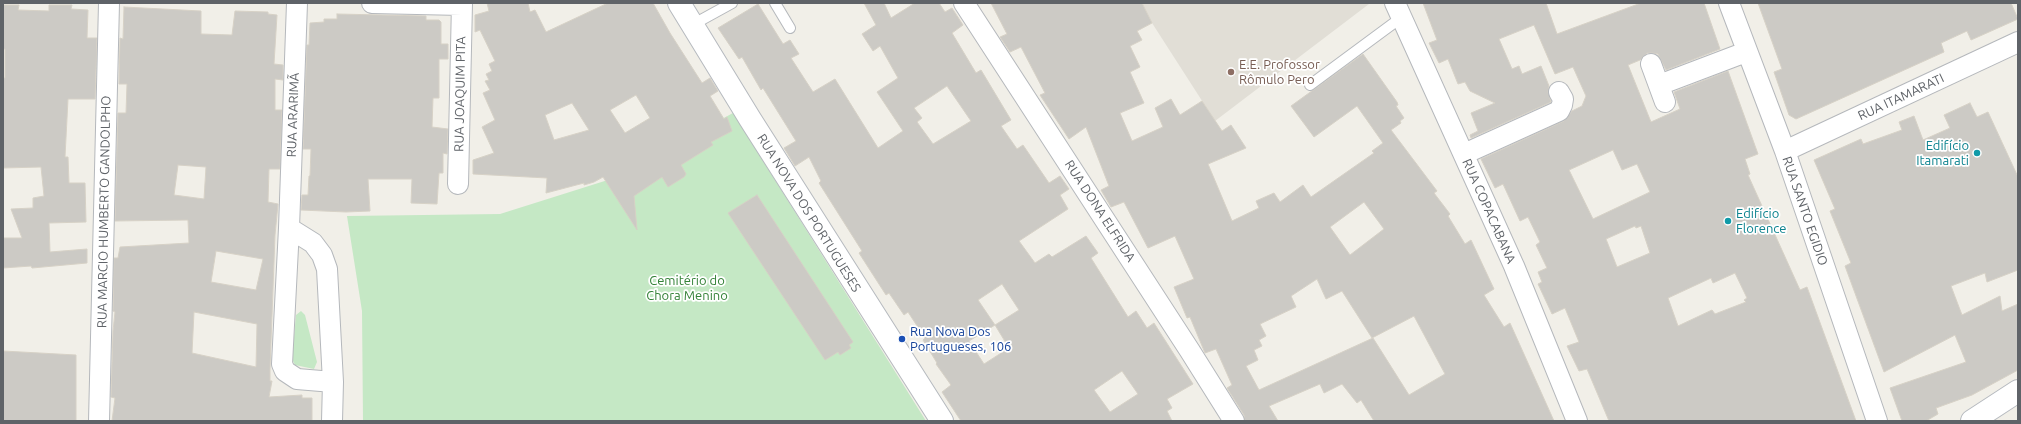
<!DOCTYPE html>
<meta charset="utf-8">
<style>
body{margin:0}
#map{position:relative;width:2021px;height:424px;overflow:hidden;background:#f1efe8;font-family:Ubuntu,sans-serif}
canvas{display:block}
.frame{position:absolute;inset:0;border:4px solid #5f6368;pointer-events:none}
</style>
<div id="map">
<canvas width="2021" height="424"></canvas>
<div class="frame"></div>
</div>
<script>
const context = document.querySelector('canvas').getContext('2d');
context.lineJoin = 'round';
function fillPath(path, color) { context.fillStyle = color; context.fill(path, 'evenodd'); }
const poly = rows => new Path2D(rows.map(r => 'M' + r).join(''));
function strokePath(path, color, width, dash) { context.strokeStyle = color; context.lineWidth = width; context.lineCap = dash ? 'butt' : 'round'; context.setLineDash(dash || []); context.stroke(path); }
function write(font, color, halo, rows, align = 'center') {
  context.font = font + ' Ubuntu,sans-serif'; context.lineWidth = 3.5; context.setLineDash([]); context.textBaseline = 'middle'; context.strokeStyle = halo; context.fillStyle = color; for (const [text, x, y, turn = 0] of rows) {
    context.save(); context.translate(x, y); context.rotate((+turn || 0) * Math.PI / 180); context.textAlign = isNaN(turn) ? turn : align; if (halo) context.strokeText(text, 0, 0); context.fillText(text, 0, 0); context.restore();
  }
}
const education = poly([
 [1142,3,1368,3,1369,4,1215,121,1152,23]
]);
const green = poly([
 [733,113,926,421,363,421,362,311,347,216,500,214,611,179],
 [301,311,305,315,317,362,314,369,295,365,292,359,296,315]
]);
const building = poly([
 [487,3,528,3,530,12,535,10,546,32,608,3,653,3,670,33,702,83,710,78,718,91,710,96,724,119,727,117,732,131,711,142,713,145,681,165,686,174,684,177,668,187,662,177,634,196,637,230,603,177,594,182,584,185,584,183,546,193,547,178,473,174,473,160,494,153,482,127,495,120,483,93,490,90,485,81,489,80,486,74,492,71,489,64,495,61,480,30,475,32,475,15,489,11,487,3],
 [636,95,650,118,625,133,610,110,636,95],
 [572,103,589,130,554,140,545,115,572,103],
 [864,3,884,3,891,18,915,3,939,3,945,12,952,8,963,25,952,33,976,73,981,70,1011,120,1001,126,1017,149,1023,145,1049,183,1060,176,1069,189,1060,195,1068,209,1019,241,1035,263,1049,254,1052,257,1086,236,1098,253,1091,258,1128,317,1136,311,1147,328,1154,323,1193,384,1167,399,1172,408,1167,411,1172,421,961,421,942,392,951,385,936,364,937,363,923,340,925,338,908,312,904,315,889,293,886,295,859,253,862,251,819,183,821,181,809,157,795,166,784,148,796,141,763,88,761,90,742,57,739,59,718,28,758,4,783,44,790,40,799,54,791,58,813,92,835,79,878,148,903,131,877,92,898,78,880,46,873,51,862,34,876,25,864,3],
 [947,86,971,121,933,144,917,122,922,118,914,108,947,86],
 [1002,284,1019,310,995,325,1009,348,984,364,969,341,995,325,978,300,1002,284],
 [1122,371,1138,394,1110,412,1094,390,1122,371],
 [991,3,1142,3,1152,23,1137,31,1142,40,1130,46,1140,67,1130,72,1144,103,1120,113,1132,141,1163,127,1155,108,1171,99,1180,115,1202,101,1222,131,1231,125,1246,148,1208,164,1232,221,1259,208,1256,201,1274,193,1280,202,1303,185,1311,197,1374,153,1372,151,1383,143,1357,106,1314,137,1291,106,1363,54,1397,102,1398,105,1396,106,1404,118,1400,121,1401,123,1391,130,1437,191,1434,193,1450,214,1448,216,1465,244,1471,240,1494,289,1484,295,1504,327,1510,323,1554,421,1374,421,1361,400,1357,403,1342,384,1324,393,1320,384,1269,406,1278,421,1245,421,1244,415,1227,388,1232,385,1216,349,1205,353,1190,317,1187,318,1174,287,1194,279,1175,236,1148,248,1124,202,1111,207,1101,190,1109,186,1086,127,1069,139,1040,95,1045,93,1021,47,1010,52,1000,37,1007,34,991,3],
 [1364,202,1384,229,1350,255,1330,227,1364,202],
 [1317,279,1326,299,1342,291,1372,338,1414,316,1445,374,1409,395,1373,338,1259,390,1246,366,1258,360,1254,350,1262,346,1259,340,1266,336,1260,324,1296,307,1291,296,1317,279],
 [1423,3,1546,3,1557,34,1641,3,1704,3,1720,49,1666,70,1658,54,1653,53,1647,53,1640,60,1628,65,1651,122,1680,109,1674,92,1728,71,1758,154,1745,159,1750,174,1748,175,1800,290,1807,287,1856,421,1609,421,1587,369,1579,371,1567,346,1579,342,1565,308,1552,314,1538,284,1542,282,1538,272,1547,268,1536,245,1540,242,1528,217,1520,221,1503,184,1495,188,1481,159,1564,121,1572,111,1582,106,1586,96,1573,67,1555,74,1534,25,1499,39,1512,69,1519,66,1522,74,1541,66,1549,86,1548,92,1551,102,1471,138,1470,135,1478,131,1471,113,1495,103,1470,91,1465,82,1458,84,1448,59,1439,63,1429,43,1437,40,1423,3],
 [1613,150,1622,170,1637,164,1650,192,1593,219,1569,170,1613,150],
 [1635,226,1636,228,1641,226,1650,253,1617,267,1606,239,1635,226],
 [1735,273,1747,298,1744,300,1746,302,1715,314,1712,310,1678,326,1668,298,1711,278,1713,283,1735,273],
 [1758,3,2011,3,2018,19,1971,40,1967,31,1941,43,1944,52,1796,119,1789,115,1774,72,1782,69,1758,3],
 [3,5,19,5,18,10,49,11,49,5,72,5,71,9,88,10,87,38,97,38,95,99,68,99,65,157,68,157,69,183,85,183,86,222,49,223,50,252,87,249,87,263,32,268,31,266,3,268,3,238,22,238,11,209,33,208,33,198,44,196,41,167,3,168,3,78,5,78,5,49,3,49,3,5],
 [124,7,201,11,201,34,232,35,235,11,268,12,268,14,277,15,274,64,283,65,283,80,275,79,275,110,282,110,280,169,269,169,268,202,278,204,275,235,270,369,270,381,272,381,269,397,302,395,302,398,312,398,312,421,112,421,115,398,111,397,113,331,115,312,113,311,114,258,118,258,120,247,189,243,188,220,115,221,118,113,126,113,127,84,119,84,120,38,123,39,124,7],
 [178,165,206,167,204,199,174,195,178,165],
 [216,251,263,259,256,290,211,282,216,251],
 [194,312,257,324,256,367,192,353,194,312],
 [337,14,426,16,426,20,439,20,441,22,441,44,448,44,448,59,439,59,439,98,433,98,432,127,448,129,447,154,443,153,443,173,439,173,437,204,411,203,412,179,368,179,370,211,346,212,301,210,302,195,308,195,309,176,310,176,311,149,303,149,307,45,309,45,310,23,324,22,324,19,337,19,337,14],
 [1970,103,1977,117,1988,112,2018,177,2018,270,1987,282,1985,273,1951,286,1962,315,2000,296,2002,311,2018,304,2018,370,1972,395,1936,408,1938,414,1926,421,1902,421,1890,388,1966,362,1955,335,1884,372,1845,266,1851,263,1830,211,1835,209,1814,160,1861,139,1863,144,1902,130,1899,122,1914,116,1923,140,1950,128,1944,115,1970,103],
 [757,195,853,342,849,345,851,348,840,355,838,352,825,360,728,213,757,195],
 [3,351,76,355,76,421,3,421,3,351]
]);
const lane = poly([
 [775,3,790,28],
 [692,25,732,3],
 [1310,85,1402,17]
]);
const street = poly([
 [297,3,289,228,313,243,322,255,327,269,333,382,332,421],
 [372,3,462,5],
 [964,3,1190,351,1234,421],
 [1395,3,1514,266,1577,421],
 [1729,3,1785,151,1877,421],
 [1651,64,1665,102],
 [1659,85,1746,52],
 [1785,151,2018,42],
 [1464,154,1559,111,1562,105,1563,99,1559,92],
 [458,184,462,3],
 [289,228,282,364,285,371,297,379,333,382],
 [99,421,109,3]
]);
const secondary = poly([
 [679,3,750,119,942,421],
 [1972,421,2018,391]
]);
const markers = [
 [1231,72,4,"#8d6e63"],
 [1977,153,4,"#0f9aa8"],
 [1728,221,4,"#0f9aa8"],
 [902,339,4,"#1a4fb4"]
];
const educationNames = [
 ["E.E. Profossor",1239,65],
 ["Rômulo Pero",1239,80]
];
const streetNames = [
 ["RUA JOAQUIM PITA",460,94,-89],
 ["RUA ITAMARATI",1901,97,-25],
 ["RUA ARARIMÃ",293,115,-88],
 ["RUA DONA ELFRIDA",1100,211,57],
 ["RUA COPACABANA",1489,211,66],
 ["RUA SANTO EGIDIO",1805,211,71],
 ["RUA MARCIO HUMBERTO GANDOLPHO",104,212,-89],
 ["RUA NOVA DOS PORTUGUESES",809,213,58]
];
const cultureNames = [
 ["Edifício",1969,146],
 ["Itamarati",1969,161],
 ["Edifício",1736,214,"left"],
 ["Florence",1736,229,"left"]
];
const parkNames = [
 ["Cemitério do",687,281],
 ["Chora Menino",687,296]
];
const transitNames = [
 ["Rua Nova Dos",910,332],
 ["Portugueses, 106",910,347]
];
fillPath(education, '#e1ded6');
fillPath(green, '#c5e8c5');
fillPath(building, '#cccac5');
strokePath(building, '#d6d1c6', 1);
strokePath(lane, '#b5b8bc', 12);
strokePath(street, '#b5b8bc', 22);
strokePath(secondary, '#b6babf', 24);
strokePath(lane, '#fff', 10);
strokePath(street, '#fff', 20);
strokePath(secondary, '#fff', 22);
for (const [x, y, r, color] of markers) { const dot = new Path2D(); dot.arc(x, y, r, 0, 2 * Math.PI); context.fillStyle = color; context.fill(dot); strokePath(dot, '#fff', 1.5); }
write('13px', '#785e54', '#fff', educationNames, 'left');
write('13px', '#5f6368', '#fff', streetNames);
write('13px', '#0d838f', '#fff', cultureNames, 'right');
write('13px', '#348238', '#fff', parkNames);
write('13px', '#164399', '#fff', transitNames, 'left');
</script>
